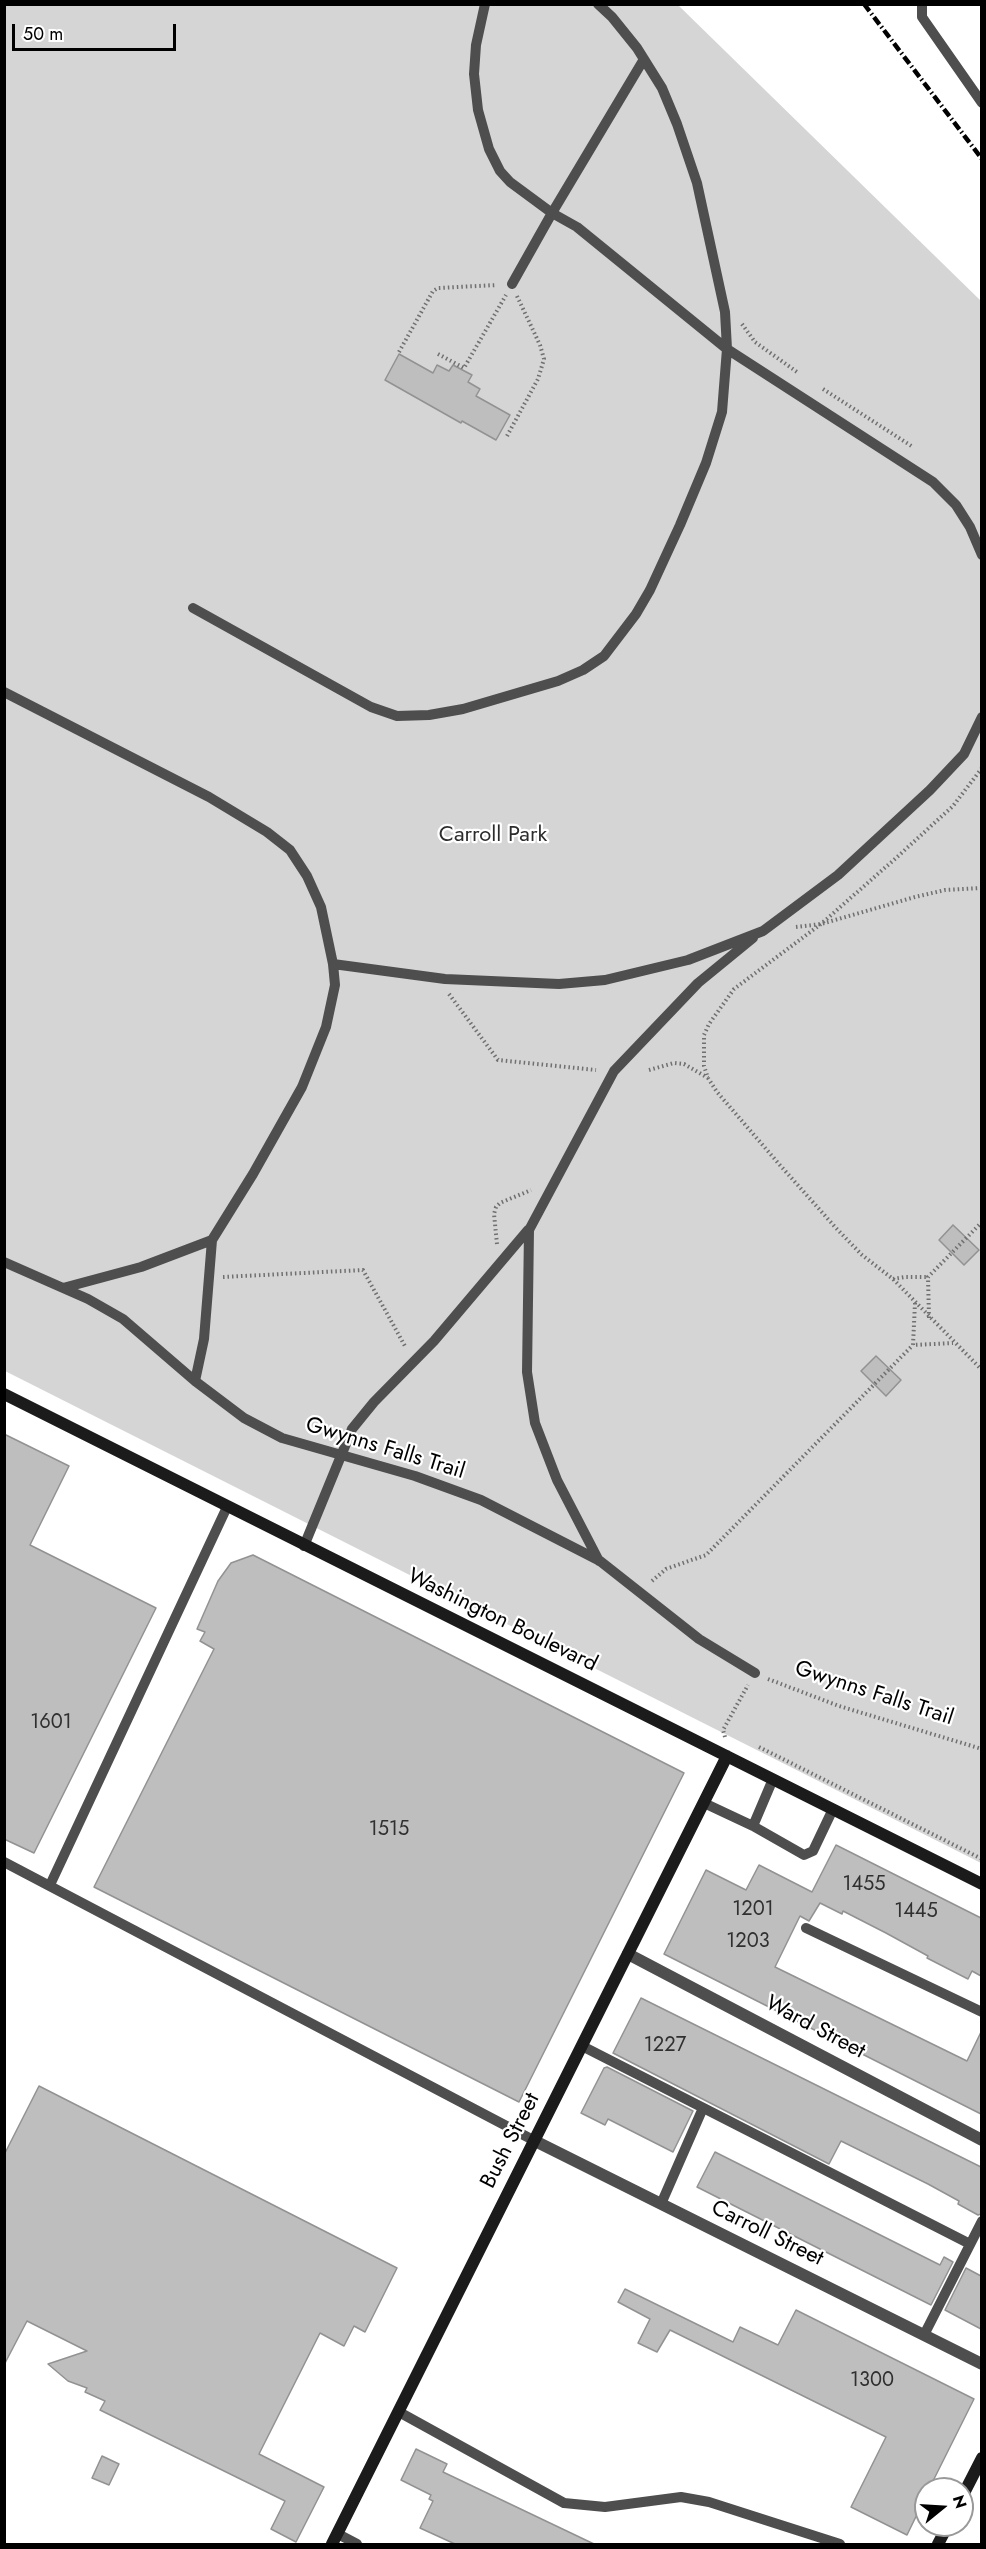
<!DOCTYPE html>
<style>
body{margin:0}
#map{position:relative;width:986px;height:2549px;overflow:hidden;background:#fff;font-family:Jost,sans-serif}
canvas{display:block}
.frame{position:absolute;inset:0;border:6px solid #000;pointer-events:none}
.north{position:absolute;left:914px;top:2477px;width:60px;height:60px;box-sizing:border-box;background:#fff;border:2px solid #999;border-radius:50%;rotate:72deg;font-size:16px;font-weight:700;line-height:24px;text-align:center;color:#000}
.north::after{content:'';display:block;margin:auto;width:21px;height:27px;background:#000;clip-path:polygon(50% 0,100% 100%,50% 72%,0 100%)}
.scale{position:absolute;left:12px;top:24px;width:164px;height:27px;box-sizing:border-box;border:3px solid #000;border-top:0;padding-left:8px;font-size:18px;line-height:21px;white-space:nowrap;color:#000;-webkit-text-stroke:4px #fff;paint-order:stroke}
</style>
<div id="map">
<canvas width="986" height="2549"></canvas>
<div class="frame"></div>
<div class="north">N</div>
<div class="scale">50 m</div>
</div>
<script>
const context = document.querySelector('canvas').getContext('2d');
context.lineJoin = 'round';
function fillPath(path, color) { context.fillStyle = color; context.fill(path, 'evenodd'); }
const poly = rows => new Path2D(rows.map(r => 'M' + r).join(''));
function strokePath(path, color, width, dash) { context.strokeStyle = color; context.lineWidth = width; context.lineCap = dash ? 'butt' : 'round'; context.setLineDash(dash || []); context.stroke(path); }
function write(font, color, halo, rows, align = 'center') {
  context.font = font + ' Jost,sans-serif'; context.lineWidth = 4.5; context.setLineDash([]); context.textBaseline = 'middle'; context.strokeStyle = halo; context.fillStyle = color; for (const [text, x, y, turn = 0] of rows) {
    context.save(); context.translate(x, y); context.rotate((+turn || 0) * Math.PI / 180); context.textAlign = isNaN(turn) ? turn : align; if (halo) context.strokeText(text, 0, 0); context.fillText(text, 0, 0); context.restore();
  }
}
const green = poly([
 [4,5,678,5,981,301,981,1863,5,1371]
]);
const building = poly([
 [399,354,433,373,437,365,449,371,453,365,472,375,468,382,480,389,476,396,510,415,496,440,462,421,461,423,385,380,399,354],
 [953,1225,979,1250,964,1265,939,1240,953,1225],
 [876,1356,901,1380,886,1396,861,1371,876,1356],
 [4,1434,69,1466,30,1545,156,1608,34,1853,4,1839,4,1434],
 [253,1555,684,1773,519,2102,94,1887,214,1649,200,1641,205,1632,197,1629,218,1581,231,1563,253,1555],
 [836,1845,981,1918,981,1976,972,1971,968,1979,927,1958,928,1956,886,1933,843,1911,842,1914,820,1903,809,1921,800,1916,775,1967,967,2061,981,2032,981,2114,664,1954,706,1870,746,1890,759,1865,812,1892,836,1845],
 [641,1998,981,2167,981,2214,978,2215,958,2204,959,2201,928,2184,841,2141,829,2164,613,2053,641,1998],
 [607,2067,693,2111,673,2152,608,2119,605,2125,581,2113,604,2068,607,2067],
 [39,2086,397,2268,365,2332,354,2326,344,2346,320,2333,259,2454,324,2487,296,2542,271,2529,285,2501,100,2410,105,2401,85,2392,87,2388,68,2381,48,2364,87,2351,27,2321,4,2365,4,2155,39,2086],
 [715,2152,940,2265,944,2257,953,2262,931,2305,697,2187,715,2152],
 [966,2268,981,2276,981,2329,945,2310,966,2268],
 [625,2289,733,2342,740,2327,778,2345,796,2310,974,2399,929,2489,926,2489,926,2496,907,2535,851,2507,886,2437,670,2330,657,2352,638,2343,650,2319,618,2302,625,2289],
 [416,2449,447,2464,443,2472,594,2544,455,2544,420,2528,433,2501,429,2499,431,2495,401,2480,416,2449],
 [102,2456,119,2464,109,2485,92,2478,102,2456]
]);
const path = poly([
 [742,324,755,342,797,372],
 [399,352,433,291,438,288,497,285],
 [438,354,464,368,506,295],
 [823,389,913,447],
 [507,436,538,379,544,359,540,345,517,296],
 [982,768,953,806,896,858,821,924,734,989,709,1024,704,1035,704,1066,708,1078,717,1092,779,1164,836,1228,862,1255,893,1279,982,1370],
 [796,927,821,924,915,897,945,890,982,888],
 [449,994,498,1060,596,1070],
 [649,1070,674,1063,684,1064,708,1078],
 [497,1244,494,1214,496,1207,500,1203,531,1190],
 [223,1277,363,1270,406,1348],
 [893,1279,905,1277,928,1277],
 [915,1303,913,1345,953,1343],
 [929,1318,928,1277,982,1222],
 [652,1581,666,1569,706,1555,913,1345],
 [768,1679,839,1706,982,1749],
 [725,1737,723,1730,748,1685],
 [759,1747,982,1859]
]);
const lane = poly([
 [485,4,476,45,474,74,478,110,489,149,500,171,510,182,552,213,577,227,727,349,933,482,956,505,970,527,982,555],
 [922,4,922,17,982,103],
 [512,284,552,213,644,59],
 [193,608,371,707,397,716,429,715,463,709,558,681,583,670,604,656,636,614,650,590,680,525,706,463,722,412,727,349,725,312,697,183,677,124,662,88,637,48,612,17,598,4],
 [4,692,209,797,267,832,290,850,307,876,321,907,333,964,335,985,326,1027,302,1087,253,1174,212,1240,204,1339,195,1381],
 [333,964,445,979,559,984,605,980,688,960,763,931,838,875,930,790,964,754,982,717],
 [4,1262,88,1299,123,1319,195,1381,244,1418,282,1438,415,1476,481,1500,600,1561,699,1639,755,1673],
 [63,1288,141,1267,212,1240],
 [304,1546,352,1429,374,1402,434,1341,528,1230],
 [599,1561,557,1480,535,1423,527,1372,529,1230,614,1071,698,983,753,938],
 [773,1779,753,1826,804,1855,813,1851,833,1809],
 [704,1803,753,1826],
 [4,1862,535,2141],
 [50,1885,227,1507],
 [806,1928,982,2012],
 [582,2046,970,2244],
 [661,2204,703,2108],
 [924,2335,982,2221],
 [399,2412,564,2503,605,2507,681,2497,709,2502,840,2544],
 [338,2534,357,2544]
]);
const street = poly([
 [628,1954,982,2140],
 [535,2141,982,2364]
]);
const secondary = poly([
 [4,1394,982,1884],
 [962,2497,982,2458],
 [332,2544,727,1756],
 [938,2544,948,2525]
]);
const rail = poly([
 [864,4,982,159]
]);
const numberNames = [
 ["1601",51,1723],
 ["1515",389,1830],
 ["1455",864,1885],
 ["1201",753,1910],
 ["1445",916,1912],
 ["1203",748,1942],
 ["1227",665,2046],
 ["1300",872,2381]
];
const parkNames = [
 ["Carroll Park",493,836]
];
const streetNames = [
 ["Gwynns Falls Trail",385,1449,17],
 ["Washington Boulevard",502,1621,26],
 ["Gwynns Falls Trail",874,1694,18],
 ["Ward Street",815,2028,28],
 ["Bush Street",511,2141,-63],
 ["Carroll Street",767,2234,26]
];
fillPath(green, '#d5d5d5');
fillPath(building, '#bebebe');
strokePath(building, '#929292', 1.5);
strokePath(path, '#707070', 4, [1.5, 3]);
strokePath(lane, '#4e4e4e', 10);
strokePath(street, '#4e4e4e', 12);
strokePath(secondary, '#1b1b1b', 12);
strokePath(rail, '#000', 4.5, [9, 3, 1.5, 3]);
write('20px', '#303030', null, numberNames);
write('22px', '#2c2c2c', '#fff', parkNames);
write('22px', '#000', '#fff', streetNames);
</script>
